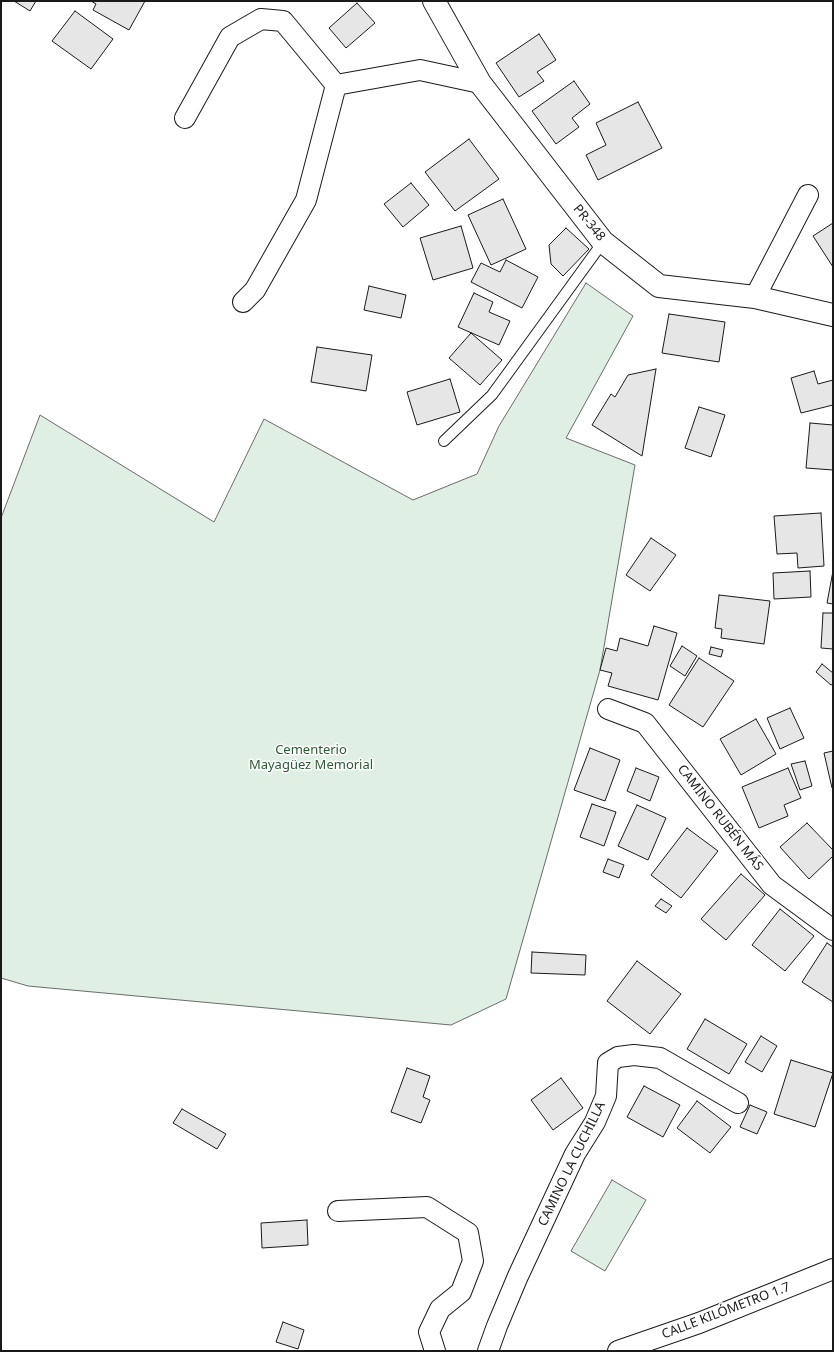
<!DOCTYPE html>
<meta charset="utf-8">
<style>
body{margin:0}
#map{position:relative;width:834px;height:1352px;overflow:hidden;background:#fff;font-family:"Noto Sans",sans-serif}
canvas{display:block}
.frame{position:absolute;inset:0;border:2px solid #1a1a1a;pointer-events:none}
</style>
<div id="map">
<canvas width="834" height="1352"></canvas>
<div class="frame"></div>
</div>
<script>
const context = document.querySelector('canvas').getContext('2d');
context.lineJoin = 'round';
function fillPath(path, color) { context.fillStyle = color; context.fill(path, 'evenodd'); }
const poly = rows => new Path2D(rows.map(r => 'M' + r).join(''));
function strokePath(path, color, width, dash) { context.strokeStyle = color; context.lineWidth = width; context.lineCap = dash ? 'butt' : 'round'; context.setLineDash(dash || []); context.stroke(path); }
function write(font, color, halo, rows, align = 'center') {
  context.font = font + ' "Noto Sans",sans-serif'; context.lineWidth = 3; context.setLineDash([]); context.textBaseline = 'middle'; context.strokeStyle = halo; context.fillStyle = color; for (const [text, x, y, turn = 0] of rows) {
    context.save(); context.translate(x, y); context.rotate((+turn || 0) * Math.PI / 180); context.textAlign = isNaN(turn) ? turn : align; if (halo) context.strokeText(text, 0, 0); context.fillText(text, 0, 0); context.restore();
  }
}
const green = poly([
 [586,283,633,316,566,438,635,465,600,670,506,999,451,1025,28,986,1,978,1,518,40,415,214,522,264,419,413,500,477,474,499,426,586,283],
 [612,1180,646,1200,605,1271,571,1251,612,1180]
]);
const building = poly([
 [14,1,36,1,30,11,14,1],
 [91,1,145,1,129,30,93,10,96,4,91,1],
 [357,3,375,23,346,48,329,28,357,3],
 [75,11,113,39,91,69,52,41,75,11],
 [539,34,556,60,537,72,544,81,519,97,496,63,539,34],
 [574,81,590,104,572,118,579,127,556,144,532,111,574,81],
 [638,102,662,148,598,180,586,155,606,145,596,123,638,102],
 [469,139,499,179,455,211,425,172,469,139],
 [411,183,429,205,403,227,384,204,411,183],
 [503,199,526,249,491,265,468,215,503,199],
 [833,223,833,267,813,236,833,223],
 [461,226,473,268,433,280,420,238,461,226],
 [566,228,589,249,563,276,551,264,549,245,566,228],
 [506,260,538,277,522,308,471,282,481,263,500,272,506,260],
 [369,286,406,295,401,318,364,310,369,286],
 [474,293,493,302,489,312,510,321,499,345,458,327,474,293],
 [669,314,725,322,719,362,662,353,669,314],
 [471,333,502,360,480,385,449,358,471,333],
 [317,347,372,355,366,391,311,382,317,347],
 [656,369,642,456,592,425,611,394,615,397,628,375,656,369],
 [814,371,818,384,833,380,833,405,801,413,791,378,814,371],
 [450,379,460,412,417,425,407,392,450,379],
 [699,407,725,415,711,457,685,448,699,407],
 [810,423,833,425,833,470,806,468,810,423],
 [821,513,824,566,798,568,797,553,777,554,774,516,821,513],
 [651,538,676,555,650,591,626,575,651,538],
 [810,571,811,597,774,599,773,573,810,571],
 [833,571,833,604,827,603,833,571],
 [719,595,770,601,764,644,721,638,722,629,715,628,719,595],
 [823,613,833,613,833,649,821,648,823,613],
 [654,626,677,633,658,700,608,686,612,673,600,670,606,648,617,651,620,638,648,646,654,626],
 [682,646,697,656,685,676,670,666,682,646],
 [711,647,723,650,721,657,709,654,711,647],
 [699,658,734,681,703,727,669,705,699,658],
 [822,664,833,673,833,684,831,685,816,672,822,664],
 [790,708,804,738,780,749,767,718,790,708],
 [756,719,776,754,741,775,720,739,756,719],
 [590,748,620,760,605,801,574,790,590,748],
 [833,751,833,788,832,788,824,753,833,751],
 [805,761,812,786,800,790,791,764,805,761],
 [636,768,659,777,650,801,627,791,636,768],
 [788,768,801,798,784,805,788,816,759,828,742,787,788,768],
 [592,804,616,812,604,846,580,837,592,804],
 [637,805,666,818,648,860,618,846,637,805],
 [807,823,833,850,833,856,809,879,780,847,807,823],
 [687,828,718,851,681,898,651,875,687,828],
 [608,859,624,865,619,878,603,872,608,859],
 [741,874,765,895,726,940,701,919,741,874],
 [661,899,672,906,666,913,655,906,661,899],
 [780,909,814,936,785,971,752,945,780,909],
 [827,943,833,947,833,1002,802,982,827,943],
 [532,952,586,955,585,975,531,973,532,952],
 [637,961,681,994,650,1034,607,1001,637,961],
 [705,1019,747,1044,729,1074,687,1049,705,1019],
 [761,1036,777,1046,762,1072,745,1062,761,1036],
 [791,1060,833,1073,815,1127,774,1114,791,1060],
 [407,1068,430,1076,423,1097,430,1100,421,1123,391,1112,407,1068],
 [561,1078,583,1108,553,1130,531,1100,561,1078],
 [644,1086,680,1105,663,1137,627,1117,644,1086],
 [697,1101,731,1127,710,1153,677,1128,697,1101],
 [750,1105,767,1112,757,1134,740,1127,750,1105],
 [182,1109,226,1134,217,1149,173,1123,182,1109],
 [307,1220,308,1245,262,1248,261,1223,307,1220],
 [283,1322,304,1330,298,1349,276,1342,283,1322]
]);
const service = poly([
 [444,441,492,395,603,242]
]);
const minor = poly([
 [336,85,420,70,480,83],
 [185,118,230,37,261,19,283,21,336,85,306,200,255,290,243,302],
 [755,297,808,195],
 [608,709,645,723,772,885,833,930],
 [338,1211,427,1207,468,1233,473,1261,461,1292,440,1309,429,1332,435,1351],
 [488,1351,497,1326,518,1276,575,1154,595,1122,606,1096,608,1063,618,1057,634,1055,660,1058,738,1103],
 [618,1351,699,1323,833,1269]
]);
const tertiary = poly([
 [434,1,480,83,603,242,659,286,755,297,833,315]
]);
const streetNames = [
 ["PR-348",589,223,51],
 ["CAMINO RUBÉN MÁS",720,818,52],
 ["CAMINO LA CUCHILLA",572,1164,-64],
 ["CALLE KILÓMETRO 1.7",726,1311,-21]
];
const parkNames = [
 ["Cementerio",311,750],
 ["Mayagüez Memorial",311,765]
];
fillPath(green, '#e0efe3');
strokePath(green, '#6a6a6a', 1);
fillPath(building, '#e6e6e6');
strokePath(building, '#1a1a1a', 1);
strokePath(service, '#1a1a1a', 12);
strokePath(minor, '#1a1a1a', 22);
strokePath(tertiary, '#1a1a1a', 24);
strokePath(service, '#fff', 10);
strokePath(minor, '#fff', 20);
strokePath(tertiary, '#fff', 22);
write('13px', '#1a1a1a', '#fff', streetNames);
write('13px', '#2b5a34', '#fff', parkNames);
</script>
